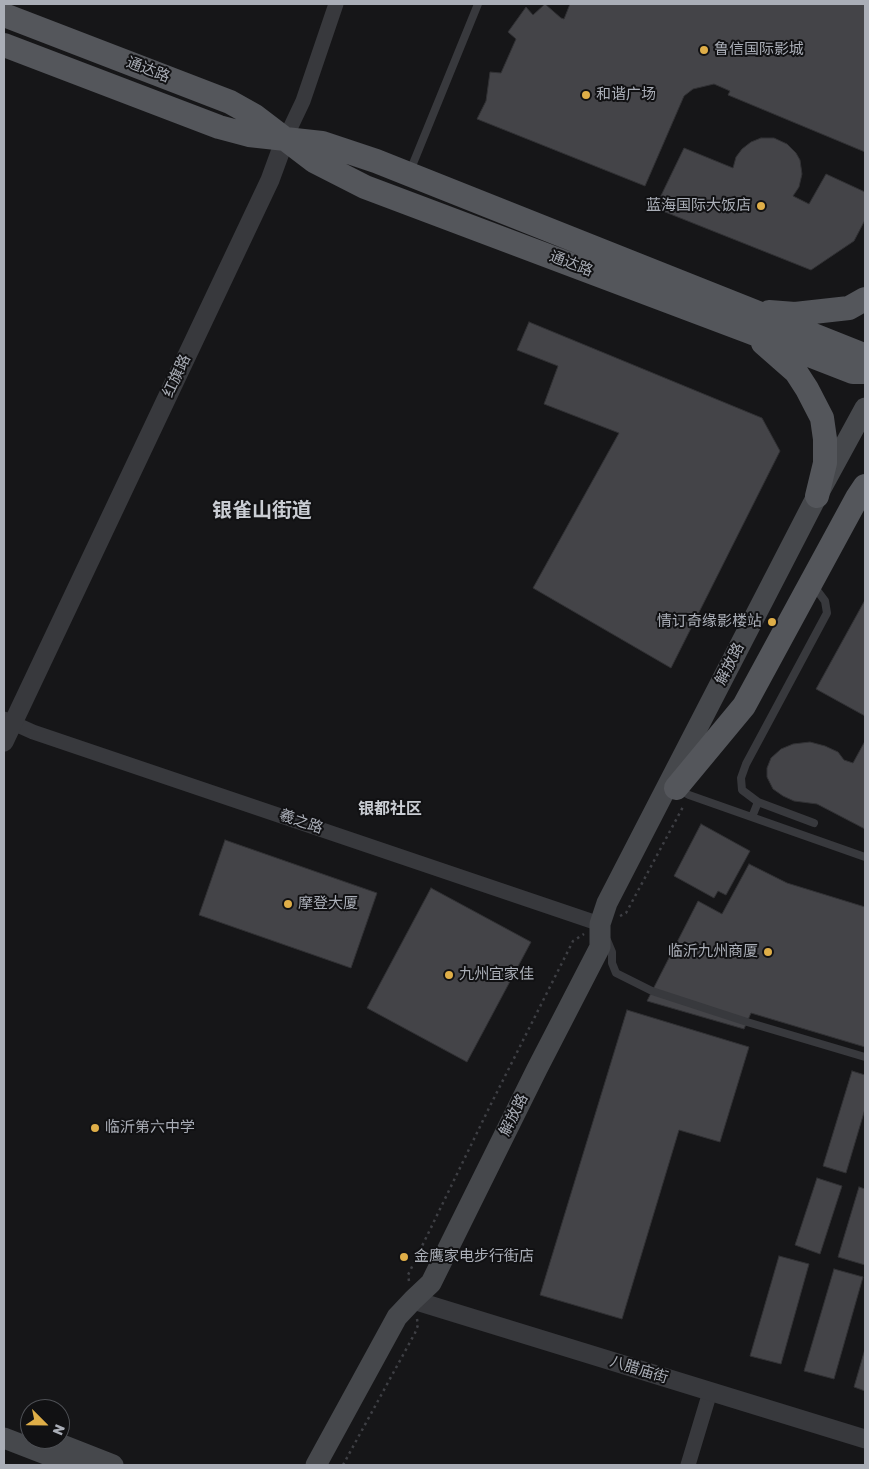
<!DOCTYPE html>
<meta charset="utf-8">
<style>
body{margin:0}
#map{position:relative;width:869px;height:1469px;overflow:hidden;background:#161618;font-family:Rubik,sans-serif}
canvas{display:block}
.frame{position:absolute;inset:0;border:5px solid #aaaeb7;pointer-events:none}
.north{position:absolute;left:20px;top:1399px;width:50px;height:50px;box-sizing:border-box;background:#111113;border:1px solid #4e5055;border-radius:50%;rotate:113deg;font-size:14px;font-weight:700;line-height:20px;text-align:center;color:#aaaeb7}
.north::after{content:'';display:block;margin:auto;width:18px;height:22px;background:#dfae48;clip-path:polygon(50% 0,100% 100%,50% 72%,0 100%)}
</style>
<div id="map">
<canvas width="869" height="1469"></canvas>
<div class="frame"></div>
<div class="north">N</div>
</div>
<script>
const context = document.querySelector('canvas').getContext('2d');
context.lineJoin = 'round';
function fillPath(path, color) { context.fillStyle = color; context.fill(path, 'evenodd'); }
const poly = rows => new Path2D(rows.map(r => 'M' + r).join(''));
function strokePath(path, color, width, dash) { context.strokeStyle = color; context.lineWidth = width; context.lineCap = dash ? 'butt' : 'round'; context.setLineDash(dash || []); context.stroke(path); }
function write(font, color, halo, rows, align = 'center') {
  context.font = font + ' Rubik,"Noto Sans SC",sans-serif'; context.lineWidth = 4; context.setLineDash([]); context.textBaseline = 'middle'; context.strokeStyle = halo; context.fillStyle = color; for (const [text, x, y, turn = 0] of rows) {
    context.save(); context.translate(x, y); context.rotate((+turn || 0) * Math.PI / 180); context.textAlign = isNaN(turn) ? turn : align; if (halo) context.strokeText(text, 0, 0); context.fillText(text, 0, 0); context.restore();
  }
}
const building = poly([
 [545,4,561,18,564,19,570,4,865,4,865,152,728,95,730,91,714,84,693,89,684,96,645,186,477,119,486,101,490,72,501,73,516,39,508,32,526,7,533,15,545,4],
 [761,138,774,138,787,144,796,153,800,160,802,174,799,187,793,196,809,204,826,174,865,192,865,220,854,241,811,270,655,208,684,148,733,168,736,157,742,149,751,142,761,138],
 [529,322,762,418,780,451,671,668,533,588,619,433,544,404,558,366,517,350,529,322],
 [865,600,865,716,816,689,865,600],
 [865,741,865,829,817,804,794,801,783,796,773,789,767,777,767,768,771,758,781,749,793,744,810,742,825,746,838,752,844,760,853,763,865,741],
 [701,824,750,851,726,895,718,891,714,898,674,876,701,824],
 [225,840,377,893,351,968,199,915,225,840],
 [749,864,787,883,865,907,865,1047,751,1013,744,1029,647,1001,698,901,722,914,749,864],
 [431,888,531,942,467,1062,367,1008,431,888],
 [627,1010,749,1047,720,1142,679,1130,622,1319,540,1295,627,1010],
 [852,1071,865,1075,865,1109,846,1173,823,1166,852,1071],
 [817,1178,842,1186,820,1254,795,1245,817,1178],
 [859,1187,865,1189,865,1265,838,1257,859,1187],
 [779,1256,809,1264,781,1364,750,1356,779,1256],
 [834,1269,863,1277,834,1379,804,1371,834,1269],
 [865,1349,865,1391,854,1387,865,1349]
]);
const path = poly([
 [620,916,626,913,684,805],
 [409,1281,408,1275,490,1106,573,941,584,934],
 [343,1465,415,1333,418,1325,417,1319]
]);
const service = poly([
 [410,171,478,4],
 [678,789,689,795,865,857],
 [758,802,814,823],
 [752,817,758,802,742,790,741,778,746,764,827,613,825,601,813,585],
 [607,940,612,952,612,963,616,973,652,991,747,1022,865,1057]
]);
const minor = poly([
 [285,139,303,101,336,4],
 [4,719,33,732,600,924],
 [688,1465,710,1392]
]);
const tertiary = poly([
 [4,742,270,180,285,139],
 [413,1300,865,1439]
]);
const secondary = poly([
 [4,1438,74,1465],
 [57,1443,113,1465],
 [316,1465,397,1317,413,1300,431,1283,537,1069,600,947,600,924,607,903,817,496,865,408]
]);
const primary = poly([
 [4,15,230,102,255,116,314,161,365,187,750,332,853,372,865,372],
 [4,45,219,127,249,135,322,143,376,161,861,354,865,357],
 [769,312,795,314,849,308,865,299],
 [763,343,796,372,807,389,822,418,825,439,825,463,817,496],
 [676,788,744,706,857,498,865,486]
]);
const markers = [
 [704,50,5,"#dfae48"],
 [586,95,5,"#dfae48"],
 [761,206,5,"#dfae48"],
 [772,622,5,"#dfae48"],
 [288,904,5,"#dfae48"],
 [768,952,5,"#dfae48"],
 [449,975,5,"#dfae48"],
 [95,1128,5,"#dfae48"],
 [404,1257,5,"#dfae48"]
];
const poiNames = [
 ["鲁信国际影城",714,50],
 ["和谐广场",596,95],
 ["蓝海国际大饭店",751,206,"right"],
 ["情订奇缘影楼站",762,622,"right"],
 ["摩登大厦",298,904],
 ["临沂九州商厦",758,952,"right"],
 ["九州宜家佳",459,975],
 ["临沂第六中学",105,1128],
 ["金鹰家电步行街店",414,1257]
];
const streetNames = [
 ["通达路",148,70,21],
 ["通达路",571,264,21],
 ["红旗路",177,376,-65],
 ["解放路",730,664,-63],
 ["羲之路",301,822,19],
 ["解放路",514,1115,-64],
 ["八腊庙街",639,1370,17]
];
const neighbourhoodNames = [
 ["银都社区",390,809]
];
const districtNames = [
 ["银雀山街道",262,511]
];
fillPath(building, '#444448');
strokePath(building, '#313134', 1);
strokePath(path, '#3e3f44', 2.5, [2.5, 4]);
strokePath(service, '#38393d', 8);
strokePath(minor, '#38393d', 15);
strokePath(tertiary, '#38393d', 19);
strokePath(secondary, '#46484c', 21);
strokePath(primary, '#54565b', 24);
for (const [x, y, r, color] of markers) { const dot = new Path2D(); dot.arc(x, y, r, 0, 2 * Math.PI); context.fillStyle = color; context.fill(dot); strokePath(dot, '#111113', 2); }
write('15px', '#aaaeb7', '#111113', poiNames, 'left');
write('15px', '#aaaeb7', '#111113', streetNames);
write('bold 16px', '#cacdd3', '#111113', neighbourhoodNames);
write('bold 20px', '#cacdd3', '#111113', districtNames);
</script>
